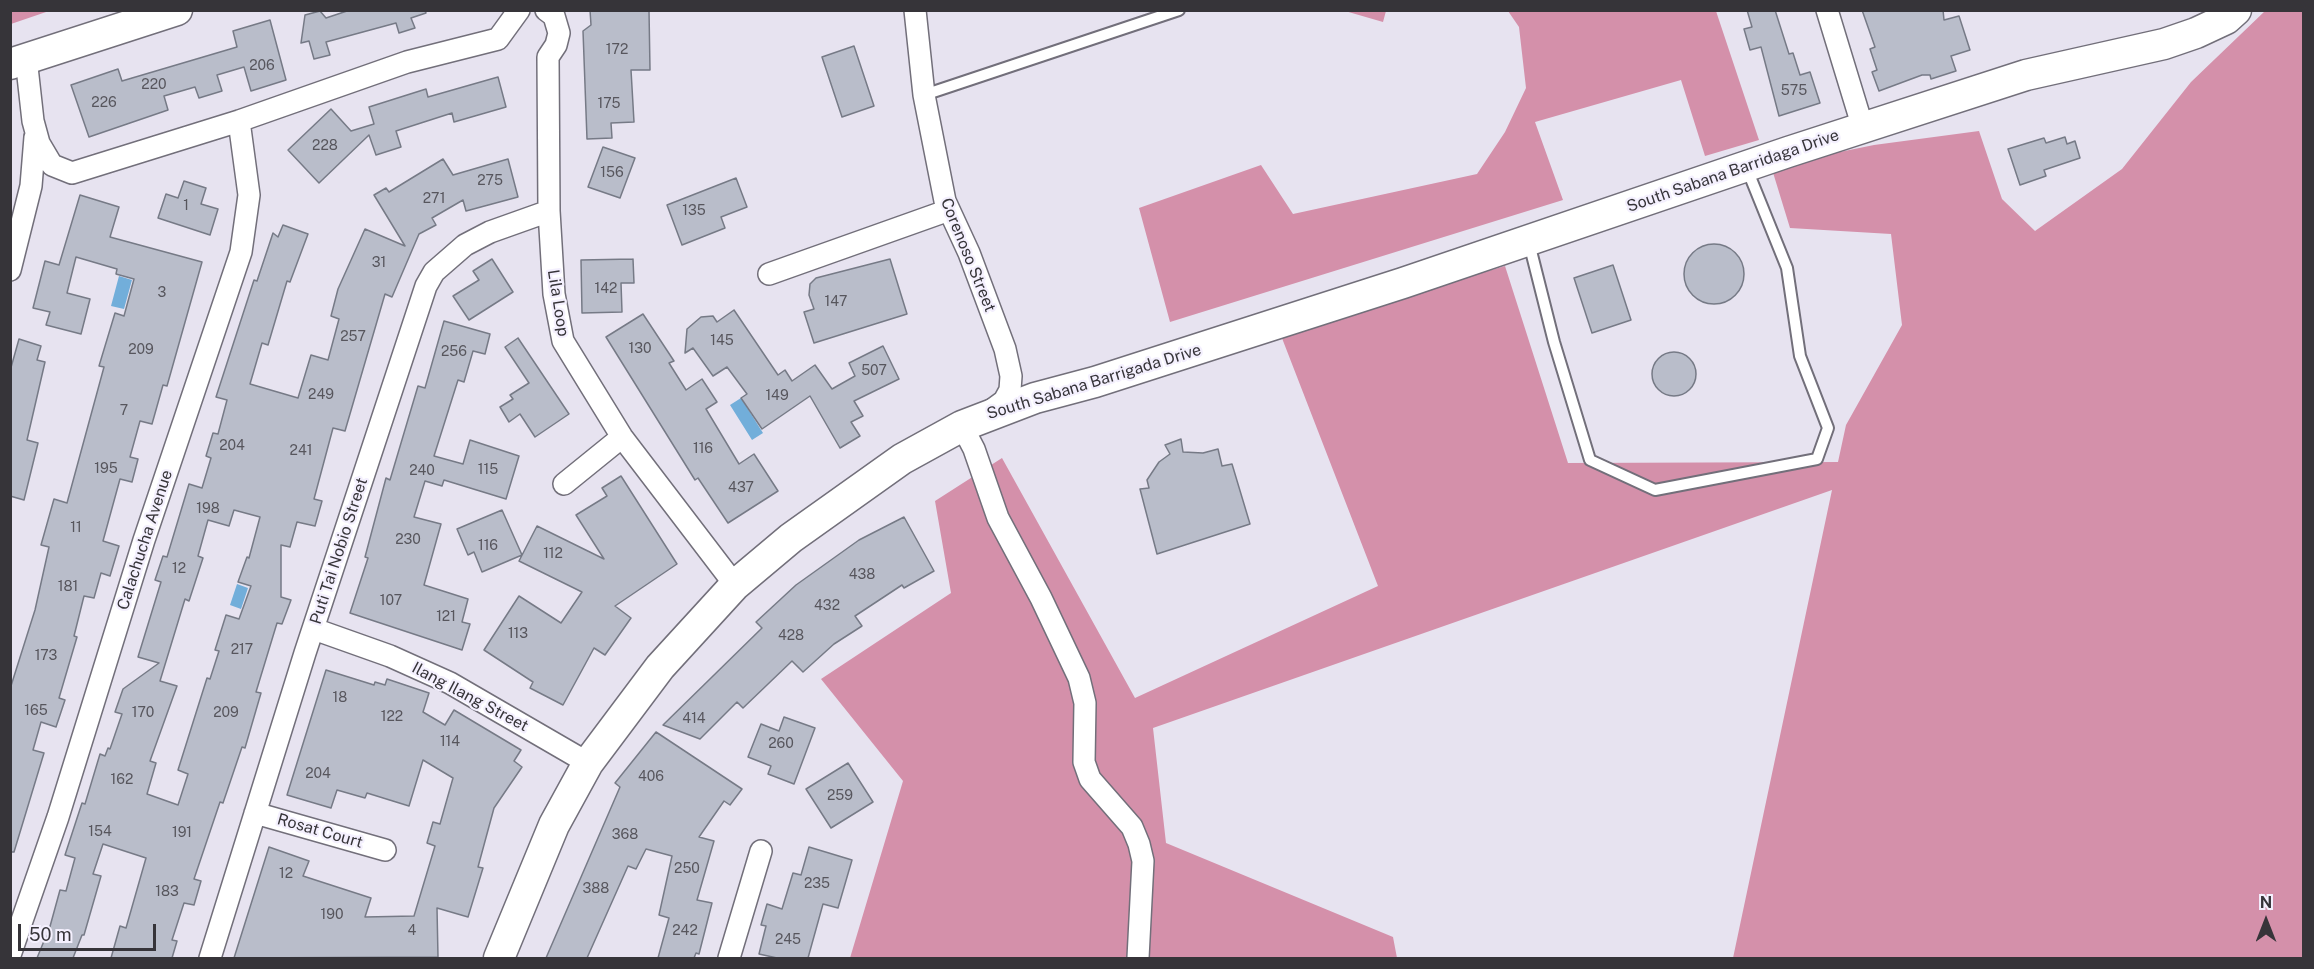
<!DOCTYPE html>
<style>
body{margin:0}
#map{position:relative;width:2314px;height:969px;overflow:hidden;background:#e7e3f0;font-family:"Public Sans",sans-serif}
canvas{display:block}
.frame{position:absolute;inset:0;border:12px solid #363439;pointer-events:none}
.north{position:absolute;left:2236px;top:891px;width:60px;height:60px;-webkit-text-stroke:4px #f4f0fe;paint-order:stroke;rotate:0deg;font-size:16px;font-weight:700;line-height:24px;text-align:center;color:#363439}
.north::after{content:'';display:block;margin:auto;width:21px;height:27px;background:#363439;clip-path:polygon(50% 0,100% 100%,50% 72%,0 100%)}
.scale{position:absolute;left:18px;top:924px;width:138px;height:27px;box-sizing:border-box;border:3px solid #363439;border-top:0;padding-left:8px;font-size:18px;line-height:21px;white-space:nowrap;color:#363439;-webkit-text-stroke:4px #f4f0fe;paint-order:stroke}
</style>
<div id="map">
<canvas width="2314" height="969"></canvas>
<div class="frame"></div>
<div class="north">N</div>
<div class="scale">50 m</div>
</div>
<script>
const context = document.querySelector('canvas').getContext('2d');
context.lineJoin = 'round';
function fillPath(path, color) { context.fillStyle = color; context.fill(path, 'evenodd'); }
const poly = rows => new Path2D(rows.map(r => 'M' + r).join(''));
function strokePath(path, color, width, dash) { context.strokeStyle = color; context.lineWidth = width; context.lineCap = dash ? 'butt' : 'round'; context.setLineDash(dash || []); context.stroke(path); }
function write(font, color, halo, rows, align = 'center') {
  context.font = font + ' "Public Sans",sans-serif'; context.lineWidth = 4.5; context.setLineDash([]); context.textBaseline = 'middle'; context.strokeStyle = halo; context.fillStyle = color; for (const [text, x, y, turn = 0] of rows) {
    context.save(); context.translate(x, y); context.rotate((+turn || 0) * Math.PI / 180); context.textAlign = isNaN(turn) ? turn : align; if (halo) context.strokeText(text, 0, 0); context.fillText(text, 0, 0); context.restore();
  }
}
const forest = poly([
 [11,10,49,10,49,11,11,24],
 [1345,11,1386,10,1386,11,1383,22],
 [1508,11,1716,11,1759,140,1705,156,1681,80,1535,122,1563,200,1170,322,1139,208,1261,165,1293,214,1477,174,1505,132,1526,88,1519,27],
 [2265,11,2303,12,2303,958,1733,958,1832,490,1153,728,1166,843,1393,937,1397,958,850,958,903,781,821,679,951,593,935,501,1002,458,1135,698,1378,586,1280,333,1505,266,1568,463,1838,462,1846,425,1902,325,1891,234,1790,228,1771,166,1874,145,1979,131,2002,199,2035,231,2122,169,2191,82]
]);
const water = poly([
 [119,276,132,280,124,309,111,306],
 [741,398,763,433,752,440,730,405],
 [237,584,248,588,241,609,230,605]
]);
const building = poly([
 [350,10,425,10,426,13,411,18,415,28,399,33,396,23,326,42,330,55,314,59,309,41,301,43,305,15,320,11,326,18,350,10],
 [590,10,649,10,650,70,631,70,634,122,611,123,612,138,587,139,583,31,591,25,590,10],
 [1747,10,1775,10,1789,54,1793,53,1800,75,1810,72,1820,103,1779,116,1761,47,1750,50,1744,29,1752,27,1747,10],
 [1862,10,1943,10,1944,20,1959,16,1970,50,1951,56,1956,71,1931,79,1930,75,1922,75,1879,91,1872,72,1877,70,1870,49,1875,47,1862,10],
 [270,20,286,80,251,91,244,67,217,75,222,91,199,98,195,87,164,96,168,110,89,137,71,85,118,69,122,81,237,47,233,31,270,20],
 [854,46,874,106,842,117,822,57,854,46],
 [498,77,506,107,454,122,452,113,396,131,401,147,376,155,369,135,319,183,288,150,331,109,351,131,374,124,369,107,426,89,428,97,498,77],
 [2065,137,2067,144,2075,141,2080,158,2044,170,2046,176,2020,185,2008,149,2044,138,2046,143,2065,137],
 [603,147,635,158,620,198,588,187,603,147],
 [443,159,453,175,508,159,518,197,466,211,463,200,432,218,436,225,419,234,392,297,385,294,345,431,333,428,314,499,322,501,315,526,297,522,290,547,281,545,281,597,291,600,282,624,277,623,256,692,261,693,245,748,242,747,223,803,220,802,194,879,201,881,194,905,184,903,172,940,177,941,172,958,111,958,120,926,126,928,146,858,103,844,93,874,101,876,84,935,82,935,73,958,37,958,44,941,46,941,60,890,66,891,75,858,65,855,82,803,85,804,100,754,105,756,108,748,110,749,122,714,115,712,123,689,159,663,138,657,161,582,155,580,163,556,167,557,189,484,202,488,211,458,206,456,213,433,218,434,227,400,216,397,254,280,257,281,273,233,278,237,283,225,308,234,290,282,287,281,268,345,262,343,250,384,298,398,311,355,328,360,339,319,331,316,338,289,365,229,405,246,374,195,386,188,389,192,443,159],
 [234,510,260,517,249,558,247,557,238,582,251,586,239,619,226,615,215,650,219,651,210,679,207,678,178,770,188,774,178,805,147,794,156,763,150,761,177,686,160,681,185,599,189,601,203,558,198,556,208,520,229,526,234,510],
 [736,178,747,207,721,217,725,228,682,245,667,205,736,178],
 [184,181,206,188,201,204,218,209,210,235,158,218,166,194,178,198,184,181],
 [80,195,119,207,110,237,202,262,167,386,163,385,152,424,140,421,130,457,138,459,132,482,120,479,103,541,119,546,110,576,101,573,94,598,84,596,74,636,77,637,59,698,65,700,56,727,41,722,33,750,44,753,14,852,10,852,10,689,35,610,49,547,41,545,54,499,67,503,104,367,99,366,115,313,124,316,134,279,116,274,117,269,76,257,67,293,90,299,81,334,46,325,50,312,33,308,45,261,59,265,80,195],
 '1684 274a30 30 0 1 1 60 0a30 30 0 1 1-60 0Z',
 [492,259,513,292,469,320,453,296,479,280,473,271,492,259],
 [633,259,634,283,621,283,622,312,582,313,581,260,633,259],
 [890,259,907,314,814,343,804,312,814,309,809,295,810,284,816,278,890,259],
 [1613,265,1631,320,1592,333,1574,278,1613,265],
 [734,310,778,375,785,370,792,381,815,365,832,389,855,376,849,363,883,346,899,379,854,401,863,416,851,422,860,436,840,448,810,396,762,429,741,398,747,394,727,367,713,376,693,348,685,353,687,329,701,317,713,316,717,322,734,310],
 [643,314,674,361,669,363,686,390,702,379,717,402,706,409,739,464,754,454,778,491,728,523,698,478,695,480,606,337,643,314],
 [444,321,490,334,485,354,473,351,464,382,458,380,434,456,463,464,470,440,519,456,506,499,444,480,442,486,425,481,414,517,441,524,424,585,468,599,462,622,470,624,462,650,350,613,368,558,365,557,386,478,390,480,418,386,425,388,444,321],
 [518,338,569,414,535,437,520,414,509,422,500,407,513,399,510,395,529,383,505,347,518,338],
 [19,339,41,346,37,360,45,362,27,440,38,443,24,500,10,496,10,371,19,339],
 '1652 374a22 22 0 1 1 44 0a22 22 0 1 1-44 0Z',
 [1181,439,1183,452,1203,453,1218,449,1222,466,1232,464,1250,524,1157,554,1140,489,1149,488,1147,480,1159,462,1170,454,1165,445,1181,439],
 [621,476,677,564,615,606,631,618,605,655,594,648,563,705,530,688,533,682,484,650,519,596,561,623,582,592,519,561,537,526,604,559,576,515,607,496,602,488,621,476],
 [502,510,522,555,482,572,474,552,468,555,457,529,502,510],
 [904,517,934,571,904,588,902,585,855,616,862,626,834,644,803,672,792,661,743,708,737,702,700,739,663,725,762,628,756,622,796,585,859,540,904,517],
 [326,670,374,685,375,682,385,685,387,679,429,693,423,712,445,725,454,710,521,750,514,761,522,767,494,808,478,867,483,868,468,917,437,908,438,957,234,958,269,847,309,861,303,876,371,898,365,917,414,916,435,846,427,843,433,822,440,824,453,778,423,760,409,806,367,793,365,798,337,790,331,808,287,795,326,670],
 [784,717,815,728,794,784,768,774,771,766,748,757,761,724,779,731,784,717],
 [656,732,742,789,730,805,724,801,699,837,714,841,697,900,712,903,699,954,696,953,694,958,658,958,669,918,659,915,672,856,646,849,636,869,628,866,587,958,546,958,620,787,615,783,656,732],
 [848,763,873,802,831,828,806,789,848,763],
 [809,847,852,860,838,908,823,904,808,958,777,958,759,954,766,926,761,925,767,904,782,909,793,873,801,875,809,847]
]);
const lane = poly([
 [924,95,1179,10],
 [1529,243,1554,342,1590,460,1655,490,1817,459,1828,428,1800,356,1787,268,1747,169]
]);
const street = poly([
 [546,10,554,16,559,33,556,45,548,57,549,211,554,294,563,341,622,437,735,585],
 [915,10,924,95,945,201,969,253,1005,349,1011,376,1010,390,1004,401,989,412],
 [1827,10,1863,128],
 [26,58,33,121,39,143,52,165,72,173,239,121,407,62,498,39,519,10],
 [10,270,31,186,35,137],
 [769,274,949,210],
 [962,426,974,449,998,518,1041,598,1079,678,1085,703,1084,762,1090,779,1132,827,1139,844,1143,861,1138,958],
 [564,484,622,437],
 [314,629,390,656,450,683,588,763],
 [255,813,385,850],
 [10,955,58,817,144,540,241,252,249,195,239,121],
 [210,958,305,653,426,286,434,272,465,245,490,232,549,211],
 [729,958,761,851]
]);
const secondary = poly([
 [10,64,177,10],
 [499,958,554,825,588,763,660,667,735,585,791,538,902,459,962,426,1035,398,1095,382,1403,283,1788,152,2026,75,2164,44,2196,33,2226,19,2236,10]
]);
const numberNames = [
 ["172",617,50],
 ["206",262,66],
 ["220",154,85],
 ["575",1794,91],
 ["226",104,103],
 ["175",609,104],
 ["228",325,146],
 ["156",612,173],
 ["275",490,181],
 ["271",434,199],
 ["1",186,206],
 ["135",694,211],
 ["31",379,263],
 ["142",606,289],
 ["3",162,293],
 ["147",836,302],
 ["257",353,337],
 ["145",722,341],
 ["130",640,349],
 ["209",141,350],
 ["256",454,352],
 ["507",874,371],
 ["249",321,395],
 ["149",777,396],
 ["7",124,411],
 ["204",232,446],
 ["116",703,449],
 ["241",301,451],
 ["195",106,469],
 ["115",488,470],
 ["240",422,471],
 ["437",741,488],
 ["198",208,509],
 ["11",76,528],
 ["230",408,540],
 ["116",488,546],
 ["112",553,554],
 ["12",179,569],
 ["438",862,575],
 ["181",68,587],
 ["107",391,601],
 ["432",827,606],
 ["121",446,617],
 ["113",518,634],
 ["428",791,636],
 ["217",242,650],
 ["173",46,656],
 ["18",340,698],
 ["165",36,711],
 ["170",143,713],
 ["209",226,713],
 ["122",392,717],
 ["414",694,719],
 ["114",450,742],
 ["260",781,744],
 ["204",318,774],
 ["406",651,777],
 ["162",122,780],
 ["259",840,796],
 ["154",100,832],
 ["191",182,833],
 ["368",625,835],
 ["250",687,869],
 ["12",286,874],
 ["235",817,884],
 ["388",596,889],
 ["183",167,892],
 ["190",332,915],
 ["4",412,931],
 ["242",685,931],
 ["245",788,940]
];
const streetNames = [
 ["South Sabana Barridaga Drive",1733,171,-19],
 ["Corenoso Street",968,255,68],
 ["Lila Loop",558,303,81],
 ["South Sabana Barrigada Drive",1094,382,-17],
 ["Calachucha Avenue",145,540,-72],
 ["Puti Tai Nobio Street",339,551,-72],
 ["Ilang Ilang Street",470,697,28],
 ["Rosat Court",320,831,16]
];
fillPath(forest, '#d490aa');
fillPath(water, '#72aeda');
fillPath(building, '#b9bdca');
strokePath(building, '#767a86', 1.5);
strokePath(lane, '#726f7a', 14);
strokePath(street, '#726f7a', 24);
strokePath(secondary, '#726f7a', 33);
strokePath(lane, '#fff', 10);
strokePath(street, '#fff', 21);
strokePath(secondary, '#fff', 30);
write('14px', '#57565d', null, numberNames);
write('16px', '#363439', '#f4f0fe', streetNames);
</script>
